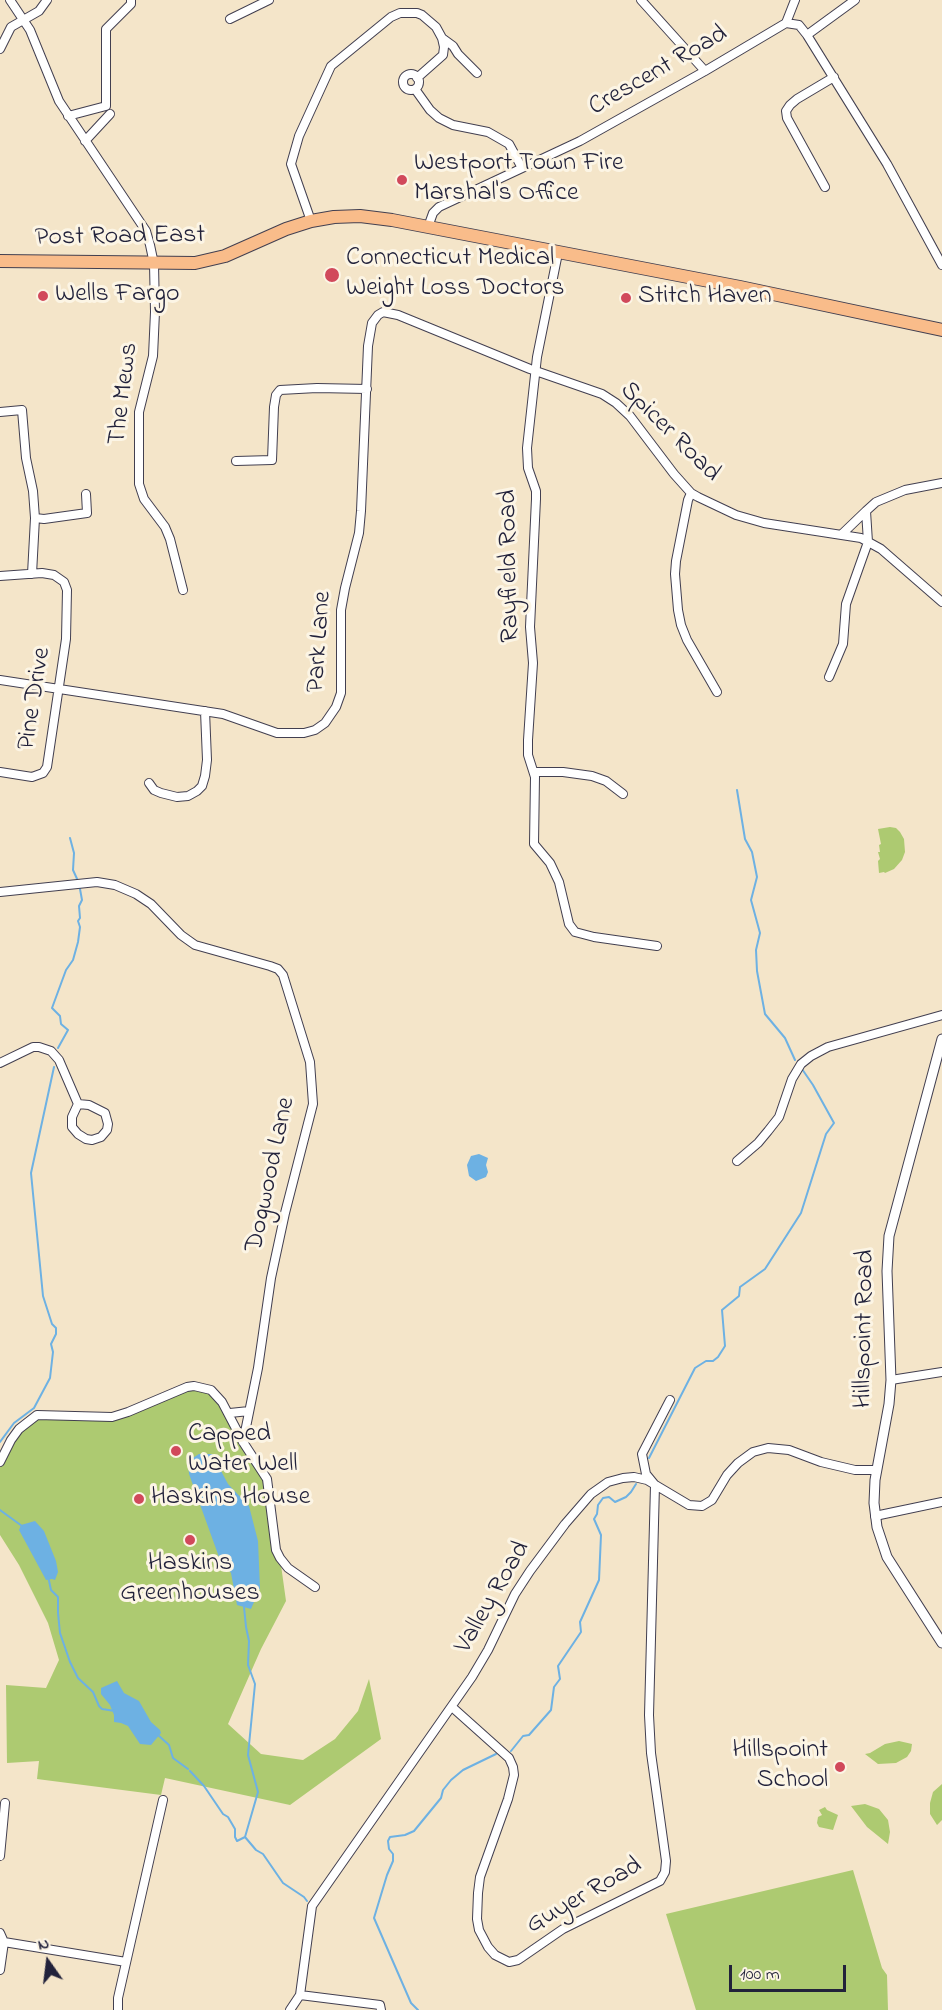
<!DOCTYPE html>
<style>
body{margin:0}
#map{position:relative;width:942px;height:2010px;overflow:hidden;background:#f4e5c9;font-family:"Indie Flower",sans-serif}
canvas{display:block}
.north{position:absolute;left:18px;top:1932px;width:60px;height:60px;-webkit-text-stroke:4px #fcf5e5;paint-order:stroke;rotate:346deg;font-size:16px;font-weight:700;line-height:24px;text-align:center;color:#22223b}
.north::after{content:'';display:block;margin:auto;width:21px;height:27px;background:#22223b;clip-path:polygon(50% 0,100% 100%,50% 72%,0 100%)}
.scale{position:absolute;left:729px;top:1965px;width:117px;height:27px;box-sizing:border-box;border:3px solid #22223b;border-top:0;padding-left:8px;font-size:18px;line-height:21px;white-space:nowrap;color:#22223b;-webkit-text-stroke:4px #fcf5e5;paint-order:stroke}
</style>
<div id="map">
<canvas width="942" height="2010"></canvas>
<div class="north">N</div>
<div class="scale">100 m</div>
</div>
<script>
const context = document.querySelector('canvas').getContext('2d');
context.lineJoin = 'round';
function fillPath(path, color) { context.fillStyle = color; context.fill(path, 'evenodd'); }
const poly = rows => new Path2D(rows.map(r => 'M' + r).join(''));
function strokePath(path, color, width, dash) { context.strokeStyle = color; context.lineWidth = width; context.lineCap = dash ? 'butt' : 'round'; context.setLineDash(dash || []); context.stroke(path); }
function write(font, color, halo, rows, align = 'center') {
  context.font = font + ' "Indie Flower",sans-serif'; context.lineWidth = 6; context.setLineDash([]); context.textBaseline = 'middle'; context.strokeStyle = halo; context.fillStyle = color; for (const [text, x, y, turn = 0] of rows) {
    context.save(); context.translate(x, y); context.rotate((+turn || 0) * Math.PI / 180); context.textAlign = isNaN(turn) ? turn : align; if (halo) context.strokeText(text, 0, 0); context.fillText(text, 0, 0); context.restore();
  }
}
const green = poly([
 [890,827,896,828,900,832,904,839,905,852,902,860,894,869,885,873,884,872,879,873,878,861,880,859,878,852,880,852,879,845,881,844,878,829],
 [187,1387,211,1390,262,1471,280,1558,286,1601,261,1649,228,1724,261,1754,303,1760,335,1739,358,1711,369,1679,381,1739,290,1805,165,1778,161,1795,37,1779,39,1761,7,1763,6,1685,46,1688,59,1660,48,1623,19,1565,0,1535,0,1461,11,1440,32,1418,112,1416],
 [899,1741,912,1744,911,1751,907,1757,896,1763,878,1764,865,1754,870,1753,885,1744],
 [942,1784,942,1820,937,1825,930,1814,930,1803,933,1792],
 [865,1804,879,1809,888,1820,890,1832,888,1844,867,1827,851,1806],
 [825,1807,827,1810,838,1815,833,1830,819,1827,817,1823,818,1817,822,1815,819,1810],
 [853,1870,882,1968,887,1975,888,2010,696,2010,666,1914]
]);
const water = poly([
 [479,1154,488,1158,486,1165,488,1172,486,1177,476,1181,469,1176,467,1165,471,1156],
 [199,1454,212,1454,228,1484,249,1506,258,1541,260,1588,251,1609,237,1605,231,1573,219,1557,189,1474,188,1461],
 [35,1521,44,1531,56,1561,58,1572,55,1580,52,1579,46,1580,19,1530,21,1525],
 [117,1681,124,1693,139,1701,151,1722,160,1730,161,1733,151,1745,140,1744,128,1726,121,1723,114,1722,114,1715,110,1705,101,1694,101,1688]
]);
const stream = poly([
 [737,790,745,839,752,852,757,877,751,900,760,933,756,950,757,971,765,1014,785,1038,795,1060],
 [70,838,74,853,73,870,78,881],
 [58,1048,68,1030,61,1024,60,1016,52,1008,66,970,73,960,78,942,80,927,78,921,80,918,79,906,82,900,80,889],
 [0,1442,14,1423,34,1408,50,1378,53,1352,51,1344,56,1334,56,1328,52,1324,43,1296,31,1173,54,1067],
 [649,1458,695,1368,706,1361,713,1361,718,1357,725,1346,722,1310,739,1296,740,1287,765,1269,801,1213,826,1134,834,1123,813,1085,802,1069],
 [0,1510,22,1526],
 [48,1576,51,1590,58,1597,58,1613,60,1633,70,1662,78,1678,93,1692,99,1706,102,1709,115,1711],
 [244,1607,246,1627,249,1641,248,1665,255,1684,248,1755,258,1792,245,1837,256,1850,263,1854,283,1883,304,1897,307,1901],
 [158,1735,169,1745,173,1758,188,1769],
 [511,1751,523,1736,529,1735,551,1710,554,1687,560,1679,558,1666,581,1632,580,1622,599,1580,601,1535,594,1519,597,1514,598,1505,603,1498,609,1497,615,1502,626,1497,631,1492,636,1484],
 [190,1771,204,1786,223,1814,228,1817,235,1829,235,1837,237,1841,245,1837],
 [418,2010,411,2003,374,1918,387,1875,393,1861,393,1854,389,1849,388,1841,390,1837,405,1835,414,1831,441,1798,443,1790,451,1780,463,1770,496,1754]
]);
const minor = poly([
 [10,0,30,30,59,101,146,231,150,245,154,264,155,312,153,356,139,412,139,484,144,499,165,527,170,539,183,590],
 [641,0,705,71],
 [230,19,269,0],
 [786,23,795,0],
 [807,35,855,0],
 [442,38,453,46,458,54,477,73],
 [0,49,11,27,39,11,47,0],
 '403 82a8 8 0 1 1 16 0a8 8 0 1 1-16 0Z',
 [415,89,430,110,439,118,453,125,488,132,509,144,522,168],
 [68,116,106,106,106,29,131,4,131,0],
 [85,141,110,114],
 [825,187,787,118,786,111,790,105,797,99,834,77],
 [311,221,291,164,299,136,331,66,391,17,400,13,417,13,422,15,436,27,442,38,444,47,443,55,417,78],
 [428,227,433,213,439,207,580,141,705,71,786,23,799,25,807,35,887,164,942,265],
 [558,253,537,357,527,448,528,468,536,491,536,499,530,627,533,663,528,740,528,755,535,777,534,844,550,863,559,882,569,924,575,932,594,937,657,946],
 [0,412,22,410,26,458,33,491,35,518,32,574],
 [236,461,272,460,274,407,276,395,280,390,317,388,367,389],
 [691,493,688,500,676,561,675,574,678,610,681,625,687,640,717,692],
 [35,518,44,519,87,513,86,494],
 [842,534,866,511],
 [0,576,42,573,54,575,64,582,67,590,66,639,47,767,43,773,32,777,0,772],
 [829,677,843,644,846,604,868,542,866,511,876,502,905,490,942,483],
 [0,680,223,714,277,733,304,733,315,730,325,723,336,707,341,693,341,610,345,588,359,533,361,511,368,346,372,323,378,315,383,312,398,315,530,369,602,394,616,403,630,416,674,474,691,493,698,497,736,515,764,523,861,538,881,549,942,602],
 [534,772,563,772,592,776,606,781,623,794],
 [149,783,154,790,161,793,177,797,188,796,197,791,202,786,205,776,207,760,205,711],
 [0,892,97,882,115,885,136,894,151,904,181,935,195,945,270,966,278,969,283,975,310,1062,313,1104,285,1213,271,1278,258,1368,243,1442],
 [0,1063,33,1047,39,1047,51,1051,59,1060,78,1104,89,1105,105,1113,108,1124,107,1130,101,1137,92,1140,86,1139,78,1134,72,1127,72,1117,78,1104],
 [737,1161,758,1143,768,1131,779,1117,792,1079,801,1064,811,1056,828,1047,942,1015],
 [891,1380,942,1372],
 [230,1413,249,1411],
 [0,1462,11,1440,19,1429,37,1415,112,1417,128,1412,187,1387,194,1386,211,1390,222,1402,243,1442,267,1479,276,1550,280,1558,288,1568,315,1587],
 [875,1516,942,1502],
 [452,1707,509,1758,513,1767,514,1775,508,1799,480,1877,478,1893,477,1919,479,1930,488,1947,495,1955,509,1962,518,1960,563,1929,660,1881,665,1872,666,1861,651,1753,649,1715,655,1485,646,1474,642,1454,670,1400],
 [0,1856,5,1803],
 [0,1933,4,1942],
 [4,1942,126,1962],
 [0,1970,4,1942],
 [300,1995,380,2005,381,2010],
 [118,2010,118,1998,163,1800],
 [290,2010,300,1995,312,1906,472,1677,488,1650,515,1594,530,1571,565,1524,591,1494,608,1482,623,1478,634,1477,647,1480,689,1505,702,1506,712,1500,727,1475,738,1463,753,1452,768,1448,789,1450,821,1462,855,1470,876,1470]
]);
const tertiary = poly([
 [942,1039,889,1236,887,1271,891,1380,889,1404,875,1480,874,1503,877,1527,887,1557,942,1643]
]);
const primary = poly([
 [0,261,195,263,225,256,286,229,311,221,334,217,360,216,392,220,740,287,942,330]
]);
const markers = [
 [402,180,6,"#d1495b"],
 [332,275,8,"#d1495b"],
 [43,296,6,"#d1495b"],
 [626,298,6,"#d1495b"],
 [176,1451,6,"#d1495b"],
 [139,1499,6,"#d1495b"],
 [190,1540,6,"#d1495b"],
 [840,1767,6,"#d1495b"]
];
const streetNames = [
 ["Crescent Road",659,72,-30],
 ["Post Road East",120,238,-1],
 ["The Mews",125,394,-83],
 ["Spicer Road",669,433,45],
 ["Rayfield Road",511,566,-91],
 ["Park Lane",321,642,-86],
 ["Pine Drive",36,699,-81],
 ["Dogwood Lane",272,1175,-78],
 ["Hillspoint Road",866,1329,-89],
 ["Valley Road",494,1598,-60],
 ["Guyer Road",585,1897,-30]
];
const poiNames = [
 ["Westport Town Fire",414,165],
 ["Marshal's Office",414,195],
 ["Connecticut Medical",346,260],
 ["Weight Loss Doctors",346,290],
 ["Wells Fargo",55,296],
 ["Stitch Haven",638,298],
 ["Capped",188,1436],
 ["Water Well",188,1466],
 ["Haskins House",151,1499],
 ["Haskins",190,1565,"center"],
 ["Greenhouses",190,1595,"center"],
 ["Hillspoint",828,1752,"right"],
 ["School",828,1782,"right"]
];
fillPath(green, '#adca71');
fillPath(water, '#6db1e3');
strokePath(stream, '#6db1e3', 2);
strokePath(minor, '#423f50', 10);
strokePath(tertiary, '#423f50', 11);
strokePath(primary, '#423f50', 14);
strokePath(minor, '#fff', 8);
strokePath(tertiary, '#fff', 9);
strokePath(primary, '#f9bc8a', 12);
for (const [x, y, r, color] of markers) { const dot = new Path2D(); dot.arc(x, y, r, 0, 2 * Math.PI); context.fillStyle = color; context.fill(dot); strokePath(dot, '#fcf5e5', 2); }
write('26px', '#22223b', '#fcf5e5', streetNames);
write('26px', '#22223b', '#fcf5e5', poiNames, 'left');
</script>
